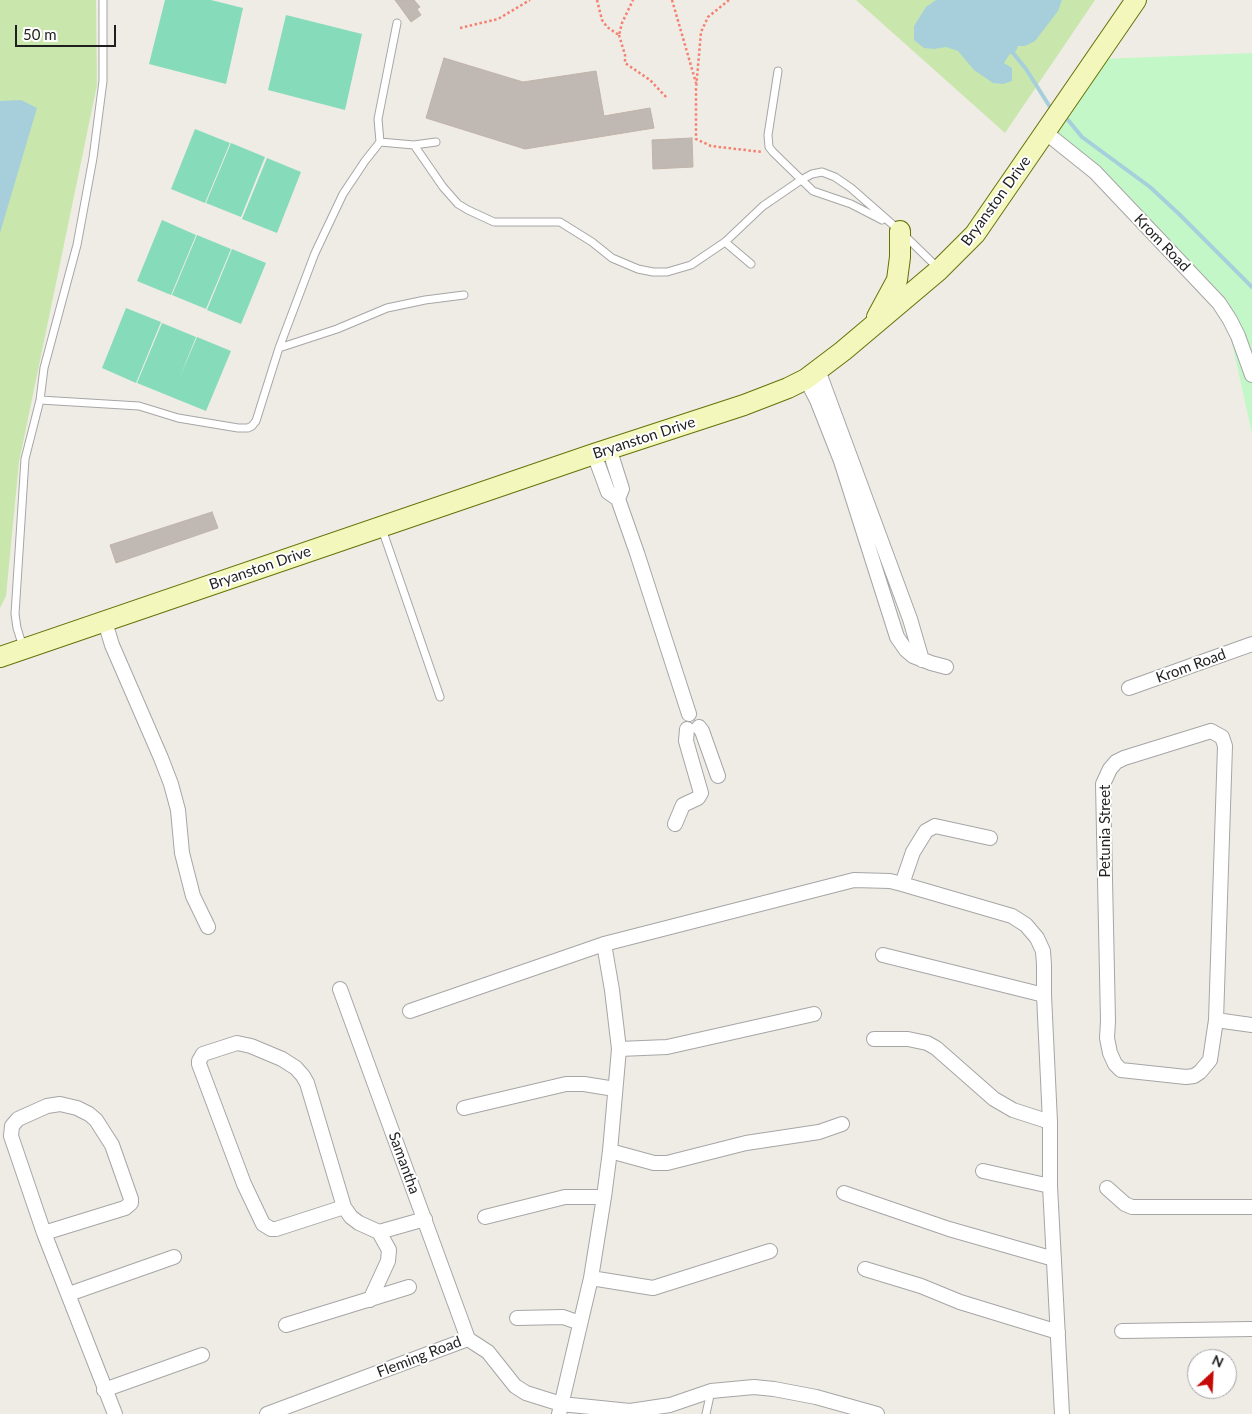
<!DOCTYPE html>
<style>
body{margin:0}
#map{position:relative;width:1252px;height:1414px;overflow:hidden;background:#efece5;font-family:Lato,sans-serif}
canvas{display:block}
.north{position:absolute;left:1187px;top:1349px;width:50px;height:50px;box-sizing:border-box;background:#fff;border:1px solid #a5a5a5;border-radius:50%;rotate:25deg;font-size:14px;font-weight:700;line-height:20px;text-align:center;color:#1f1f1f}
.north::after{content:'';display:block;margin:auto;width:18px;height:22px;background:#c50a08;clip-path:polygon(50% 0,100% 100%,50% 72%,0 100%)}
.scale{position:absolute;left:15px;top:25px;width:101px;height:22px;box-sizing:border-box;border:2px solid #1f1f1f;border-top:0;padding-left:6px;font-size:15px;line-height:18px;white-space:nowrap;color:#1f1f1f;-webkit-text-stroke:4px #fff;paint-order:stroke}
</style>
<div id="map">
<canvas width="1252" height="1414"></canvas>
<div class="north">N</div>
<div class="scale">50 m</div>
</div>
<script>
const context = document.querySelector('canvas').getContext('2d');
context.lineJoin = 'round';
function fillPath(path, color) { context.fillStyle = color; context.fill(path, 'evenodd'); }
const poly = rows => new Path2D(rows.map(r => 'M' + r).join(''));
function strokePath(path, color, width, dash) { context.strokeStyle = color; context.lineWidth = width; context.lineCap = dash ? 'butt' : 'round'; context.setLineDash(dash || []); context.stroke(path); }
function write(font, color, halo, rows, align = 'center') {
  context.font = font + ' Lato,sans-serif'; context.lineWidth = 4; context.setLineDash([]); context.textBaseline = 'middle'; context.strokeStyle = halo; context.fillStyle = color; for (const [text, x, y, turn = 0] of rows) {
    context.save(); context.translate(x, y); context.rotate((+turn || 0) * Math.PI / 180); context.textAlign = isNaN(turn) ? turn : align; if (halo) context.strokeText(text, 0, 0); context.fillText(text, 0, 0); context.restore();
  }
}
const grass = poly([
 [0,0,96,0,97,85,19,462,6,596,0,608],
 [856,0,1095,0,1005,133]
]);
const park = poly([
 [1252,53,1252,434,1225,311,1086,162,1048,135,1100,59]
]);
const pitch = poly([
 [165,0,211,0,243,8,226,84,149,64],
 [286,15,362,34,345,110,268,90],
 [195,129,230,143,205,203,171,189],
 [231,143,265,157,241,217,206,203],
 [267,158,301,172,277,233,242,219],
 [162,220,196,235,171,295,137,281],
 [197,235,231,249,206,309,172,295],
 [232,249,266,263,241,324,207,310],
 [126,308,161,322,136,383,102,368],
 [162,323,196,337,179,379,197,337,231,351,206,411,137,383]
]);
const water = poly([
 [936,0,1062,0,1058,11,1035,41,1025,46,1018,46,1016,51,1009,55,1004,63,1012,68,1012,81,1003,84,993,83,974,70,958,51,946,47,934,49,924,48,914,40,914,26,926,7],
 [21,100,37,108,0,233,0,101]
]);
const stream = poly([
 [1013,53,1026,69,1050,107],
 [1068,120,1082,137,1150,187,1179,214,1252,287]
]);
const building = poly([
 [395,0,414,0,420,7,417,9,421,15,411,22,395,0],
 [444,58,523,82,596,71,604,116,650,108,654,128,525,149,426,118,444,58],
 [692,138,693,167,653,169,652,140,692,138],
 [212,512,218,528,116,563,110,545,212,512]
]);
const path = poly([
 [597,0,602,20,607,27,619,35,622,23,633,0],
 [672,0,696,83],
 [729,0,708,17,701,32,696,89,696,139,711,146,762,152],
 [460,28,498,19,530,0],
 [619,35,625,55,625,63,650,80,666,97]
]);
const lane = poly([
 [778,71,768,135,769,147,773,152,813,191,851,204,882,220],
 [380,142,414,145,436,142],
 [414,145,443,187,458,204,468,210,494,222,560,222,592,242,612,258,638,269,653,272,667,272,691,265,725,242,763,206,801,180,812,174,822,172,835,177,851,188,900,231,938,268],
 [725,242,751,264],
 [279,348,337,329,387,308,425,300,464,295],
 [40,400,139,406,178,418,238,428,248,428,252,426,256,421,279,348,315,253,343,194,365,161,380,142,378,119,397,23],
 [382,529,440,697],
 [23,647,17,628,15,614,25,459,40,400,44,368,77,245,93,158,103,81,103,0],
 [706,1414,711,1391]
]);
const street = poly([
 [1045,132,1095,172,1219,303,1230,320,1238,336,1252,375],
 [818,370,910,619,922,660],
 [806,379,817,400,841,461,897,637,906,650,913,656,931,663,946,667],
 [609,448,622,489,618,499],
 [594,454,608,492,618,499,637,553,689,714],
 [105,622,112,645,161,758,171,784,178,810,182,853,193,896,208,927],
 [1129,688,1252,644],
 [699,727,702,731,718,776],
 [1211,731,1222,737,1225,746,1216,1020,1210,1060,1200,1072,1194,1076,1186,1077,1121,1070,1115,1064,1110,1053,1107,1038,1108,1021,1103,784,1110,769,1116,762,1124,758,1211,731],
 [675,824,683,805,698,798,701,793,686,741,687,729],
 [902,884,913,852,926,831,935,826,990,838],
 [883,955,1044,995],
 [340,989,468,1339],
 [410,1011,604,944,854,880,890,881,902,884,1012,916,1026,925,1037,938,1043,951,1044,965,1044,995,1050,1122,1050,1186,1062,1414],
 [1216,1020,1252,1025],
 [874,1039,908,1039,927,1043,936,1048,994,1099,1013,1110,1050,1122],
 [619,1049,667,1047,814,1014],
 [464,1108,566,1084,584,1084,615,1089],
 [610,1151,654,1163,667,1163,746,1143,819,1132,842,1124],
 [983,1171,1050,1186],
 [1107,1188,1125,1204,1132,1207,1252,1207],
 [844,1193,949,1229,1054,1259],
 [344,1207,276,1229,271,1229,263,1224,244,1184,199,1064,199,1061,203,1054,237,1043,251,1046,282,1059,296,1068,303,1076,307,1083,344,1207,351,1217,359,1223,379,1232,389,1250,388,1261,370,1300],
 [485,1217,565,1197,604,1197],
 [379,1232,425,1219],
 [44,1233,125,1208,131,1203,131,1199,112,1145,96,1120,89,1114,77,1108,60,1104,47,1106,18,1119,12,1126,11,1136,44,1233,115,1414],
 [865,1269,921,1286,960,1302,1058,1332],
 [591,1278,653,1288,770,1251],
 [69,1294,174,1257],
 [517,1318,563,1317,580,1323],
 [286,1325,409,1287],
 [1122,1331,1252,1329],
 [468,1339,488,1352,515,1386,526,1393,561,1404,630,1411,670,1405,711,1391,754,1387,774,1389,816,1397,877,1414],
 [104,1390,202,1355],
 [267,1414,468,1339],
 [559,1414,591,1278,604,1197,610,1151,619,1049,612,990,604,944]
]);
const secondary = poly([
 [877,317,897,280,900,257,900,231],
 [0,657,594,454,744,405,788,388,806,379,843,351,939,270,975,234,1136,0]
]);
const streetNames = [
 ["Bryanston Drive",996,201,-54],
 ["Krom Road",1162,243,46],
 ["Bryanston Drive",644,438,-18],
 ["Bryanston Drive",260,568,-19],
 ["Krom Road",1191,666,-20],
 ["Petunia Street",1105,831,-90],
 ["Samantha",404,1163,70],
 ["Fleming Road",419,1357,-21]
];
fillPath(grass, '#c9e7ad');
fillPath(park, '#c4f7c8');
fillPath(pitch, '#86dbbb');
fillPath(water, '#a7cfdb');
strokePath(stream, '#a7cfdb', 4);
fillPath(building, '#c0b8b2');
strokePath(building, '#c0b3a8', 1);
strokePath(lane, '#a6a6a6', 9);
strokePath(street, '#a6a6a6', 16);
strokePath(secondary, '#667209', 22);
strokePath(path, '#f48071', 2.5, [2.5, 2.5]);
strokePath(lane, '#fff', 7);
strokePath(street, '#fff', 14);
strokePath(secondary, '#f3f7bb', 20);
write('15px', '#1f1f1f', '#fff', streetNames);
</script>
